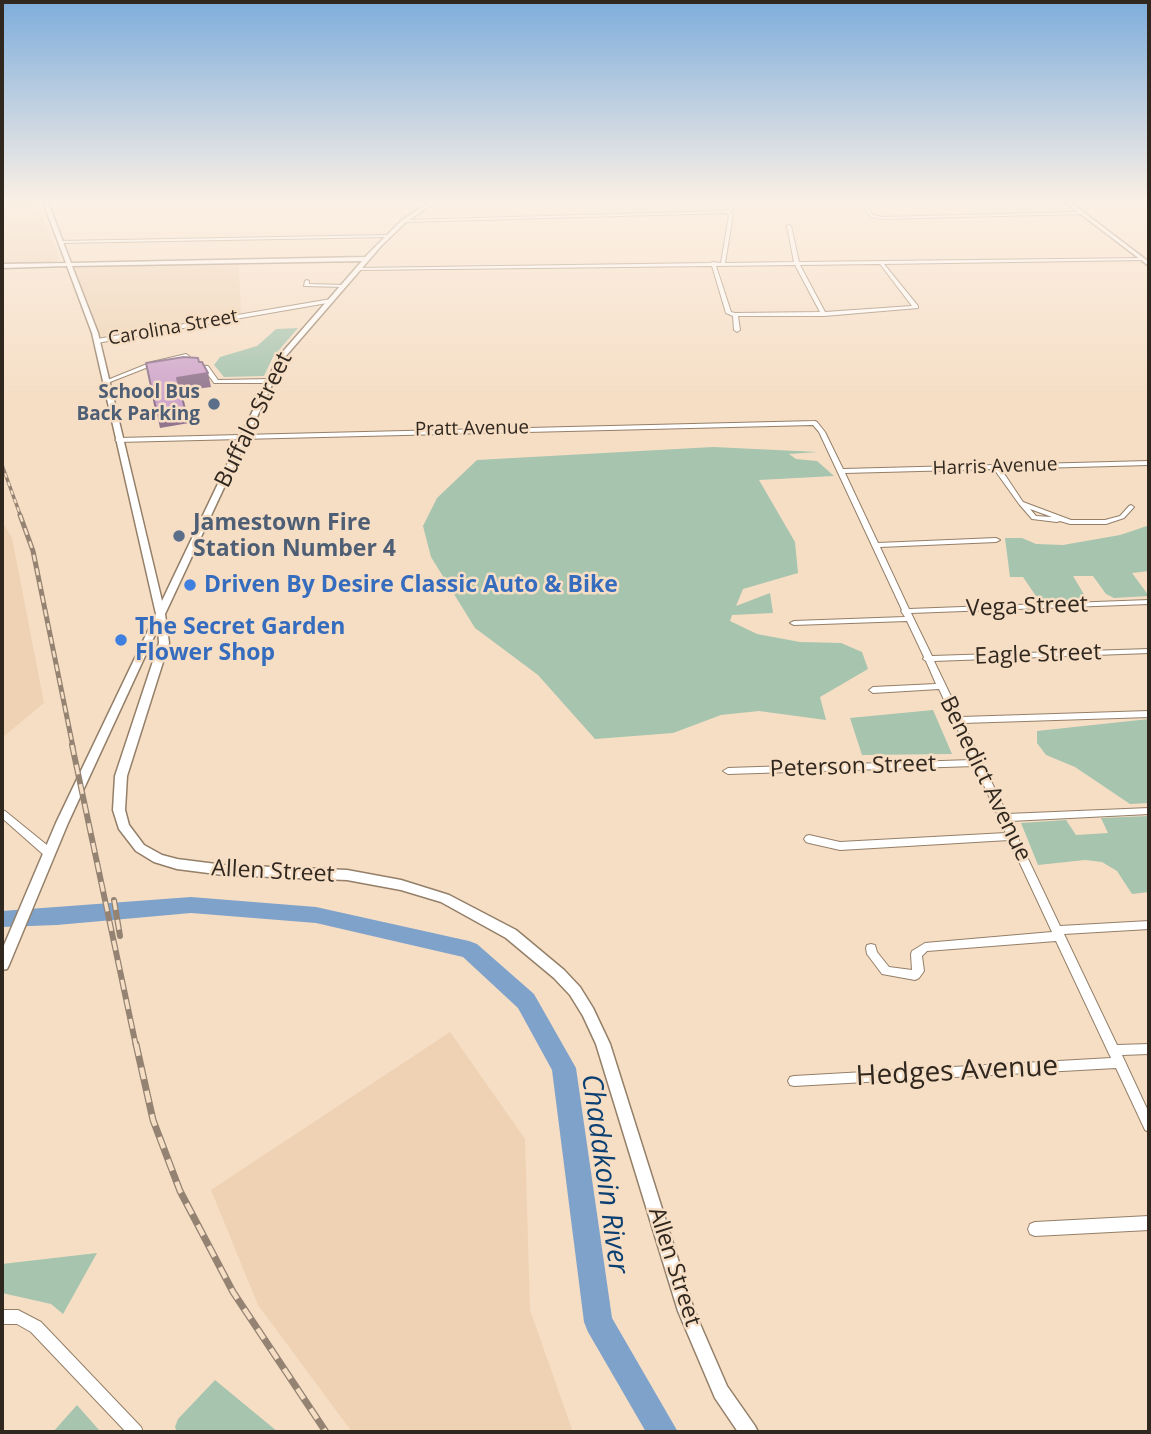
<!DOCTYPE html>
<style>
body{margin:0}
#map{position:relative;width:1151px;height:1434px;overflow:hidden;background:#f6dec5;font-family:"Open Sans",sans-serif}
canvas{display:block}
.frame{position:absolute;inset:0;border:4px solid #30271e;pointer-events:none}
</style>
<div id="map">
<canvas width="1151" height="1434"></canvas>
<div class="frame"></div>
</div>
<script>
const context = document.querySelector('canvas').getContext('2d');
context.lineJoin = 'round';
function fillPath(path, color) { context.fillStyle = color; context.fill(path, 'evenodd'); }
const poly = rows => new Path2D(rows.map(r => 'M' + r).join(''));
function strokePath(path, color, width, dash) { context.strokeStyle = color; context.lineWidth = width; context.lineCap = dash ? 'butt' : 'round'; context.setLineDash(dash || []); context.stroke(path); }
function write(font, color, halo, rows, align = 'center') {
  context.font = font + ' "Open Sans",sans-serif'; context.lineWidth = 5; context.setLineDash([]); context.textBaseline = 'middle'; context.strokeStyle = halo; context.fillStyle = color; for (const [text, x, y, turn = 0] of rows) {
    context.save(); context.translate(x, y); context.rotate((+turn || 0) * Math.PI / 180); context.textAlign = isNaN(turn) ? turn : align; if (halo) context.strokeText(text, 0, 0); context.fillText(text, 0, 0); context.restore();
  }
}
const built = poly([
 [2,202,37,202,60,259,50,264,2,264],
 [239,264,241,315,98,338,72,266],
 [2,521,12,538,44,703,2,738],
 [450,1032,525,1139,530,1310,573,1432,352,1432,258,1305,211,1190]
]);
const green = poly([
 [298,328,273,357,264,376,224,377,214,365,220,357,257,346,276,329],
 [713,447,818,452,789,454,796,459,817,461,834,476,759,480,795,542,798,573,743,589,736,606,770,593,773,613,732,615,730,621,757,634,800,642,841,643,862,652,868,669,820,697,826,720,759,711,721,715,673,733,595,739,538,675,475,628,431,557,423,526,437,498,477,460],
 [1147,526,1149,571,1132,573,1149,596,1114,598,1106,594,1093,576,1073,576,1088,601,1040,602,1023,577,1010,577,1005,538,1022,538,1036,544,1063,545,1120,535],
 [933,710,952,754,862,755,850,718],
 [1149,719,1149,803,1130,804,1075,767,1046,755,1037,743,1037,731],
 [1149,816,1149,892,1132,894,1117,871,1102,862,1085,860,1038,865,1021,823,1066,820,1076,835,1108,833,1101,818],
 [97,1253,63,1314,51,1304,2,1293,2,1264],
 [215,1380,278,1432,177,1432,175,1427,178,1419],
 [77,1405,99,1430,53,1432]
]);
const river = poly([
 [191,897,316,907,469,941,477,944,534,994,576,1068,612,1318,678,1432,646,1432,588,1332,584,1322,552,1070,518,1008,463,957,316,923,191,913,57,925,2,927,2,911,191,897]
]);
const minor = poly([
 [736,202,741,202,730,212,733,215,725,263,794,262,787,226,789,225,791,226,799,262,1143,258,1145,259,1143,260,884,264,918,306,918,308,824,316,738,316,740,330,737,332,734,330,733,316,726,313,712,266,359,270,357,269,359,268,711,263,713,262,721,263,729,215,726,213,404,222,402,221,404,220,726,211,736,202],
 [880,264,912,306,825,312,800,265,880,264],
 [795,265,820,312,735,313,731,312,716,266,795,265],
 [859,202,863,202,873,215,882,217,1081,212,1083,213,1081,214,882,219,871,217,859,202],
 [390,235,388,237,60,243,58,242,60,241,390,235],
 [307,280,309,281,309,284,344,285,346,286,344,287,304,286,305,281,307,280],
 [331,299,333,300,333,302,97,343,94,341,97,339,331,299],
 [186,354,189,356,192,365,208,366,218,380,271,379,274,381,271,383,214,383,204,369,188,368,184,358,156,364,110,382,105,381,152,362,186,354],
 [815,421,817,422,825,432,843,469,1149,461,1149,465,1001,469,1023,502,1071,520,1105,520,1120,516,1129,506,1131,505,1134,507,1124,518,1106,524,1070,524,1060,521,1057,522,1032,519,1019,504,994,469,845,473,878,543,996,538,1000,540,996,542,880,547,909,609,1149,600,1149,604,911,613,932,656,1149,649,1149,653,934,661,961,717,1149,711,1149,717,963,723,1007,814,1149,808,1149,814,1010,821,1060,926,1149,921,1149,929,1064,934,1117,1045,1149,1044,1149,1054,1122,1055,1149,1113,1149,1132,1145,1130,1116,1068,794,1086,790,1085,788,1081,790,1077,794,1076,1111,1058,1056,941,927,951,922,956,924,971,919,978,915,980,882,974,867,954,866,948,867,945,871,944,875,945,877,952,889,967,912,970,911,954,912,951,925,943,1052,932,1009,840,840,850,809,843,806,842,804,839,806,836,809,835,840,842,1006,833,975,766,728,774,723,771,728,768,972,760,939,689,873,693,869,690,873,687,936,684,926,661,923,659,924,657,907,621,794,625,790,623,794,621,905,617,901,611,902,610,819,432,813,425,118,442,115,440,118,438,815,421],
 [1030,509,1052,517,1036,516,1030,509],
 [2,810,5,811,53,850,54,853,53,856,45,856,2,818,2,810],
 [1149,1216,1149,1230,1035,1236,1030,1234,1028,1229,1030,1224,1035,1222,1149,1216],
 [2,1310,18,1310,41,1322,141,1427,143,1432,126,1432,31,1332,17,1324,2,1324,2,1310]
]);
const tertiary = poly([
 [43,202,48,202,71,263,365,257,402,220,430,202,436,202,406,222,382,245,285,357,165,614,169,643,127,776,125,810,129,825,144,845,162,855,177,859,224,865,347,870,401,880,449,895,516,930,564,970,580,987,593,1008,610,1044,694,1310,727,1386,755,1426,758,1432,738,1432,715,1398,678,1311,596,1044,583,1016,570,995,554,978,506,938,441,902,401,890,347,880,224,875,177,869,154,862,136,851,119,829,113,810,115,776,159,643,158,628,68,823,9,965,7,969,2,970,2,950,56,823,156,614,92,333,67,266,2,268,2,264,66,263,43,202],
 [362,261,279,356,162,601,98,333,72,266,362,261],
 [1065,202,1070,202,1149,262,1149,266,1065,202]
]);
const railFar3 = poly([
 [2,465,21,517]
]);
const railFar2 = poly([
 [20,515,33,551,73,747]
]);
const railFar1 = poly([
 [72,745,136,1046],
 [114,900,120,936]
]);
const rail = poly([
 [136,1044,153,1120,180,1191,233,1292,326,1432]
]);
const shadedWall = poly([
 [208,373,211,387,181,391,177,378],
 [185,409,189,423,160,428,157,414]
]);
const building = poly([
 [184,357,198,358,199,362,202,362,208,373,177,378,185,409,157,414,146,363,184,357]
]);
const markers = [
 [214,404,7,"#5c6f8a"],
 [179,536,7,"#5c6f8a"],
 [190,585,7,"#3f7fe0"],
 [121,640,7,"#3f7fe0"]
];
const farStreetnames = [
 ["Carolina Street",173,328,-10],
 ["Pratt Avenue",472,429,-1],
 ["Harris Avenue",995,467,-2]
];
const farServicenames = [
 ["School Bus",200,393],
 ["Back Parking",200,415]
];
const streetNames = [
 ["Buffalo Street",254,420,-64],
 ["Vega Street",1027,607,-2],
 ["Eagle Street",1038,655,-2],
 ["Peterson Street",853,767,-2],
 ["Benedict Avenue",985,779,64],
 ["Allen Street",273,872,3],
 ["Allen Street",674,1267,72]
];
const serviceNames = [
 ["Jamestown Fire",193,523],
 ["Station Number 4",193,549]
];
const shopNames = [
 ["Driven By Desire Classic Auto & Bike",204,585],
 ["The Secret Garden",135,627],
 ["Flower Shop",135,653]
];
const nearStreetnames = [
 ["Hedges Avenue",957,1072,-3]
];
const nearWaternames = [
 ["Chadakoin River",604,1174,82]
];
fillPath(built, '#eed2b3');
fillPath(green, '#a6c4ae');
fillPath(river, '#7fa2ca');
strokePath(minor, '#947f68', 2);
strokePath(tertiary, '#947f68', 3);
fillPath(minor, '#fff');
fillPath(tertiary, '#fff');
strokePath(railFar3, '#948372', 3.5);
strokePath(railFar2, '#948372', 5);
strokePath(railFar1, '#948372', 6);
strokePath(rail, '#948372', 7);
strokePath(railFar3, '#f6dec5', 2, [4.5]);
strokePath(railFar2, '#f6dec5', 2.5, [7]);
strokePath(railFar1, '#f6dec5', 3.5, [10]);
strokePath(rail, '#f6dec5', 4.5, [12]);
fillPath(shadedWall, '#91748e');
fillPath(building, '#cfa6cb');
strokePath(building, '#91748e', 2);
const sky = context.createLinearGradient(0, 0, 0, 403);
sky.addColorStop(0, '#7eaddc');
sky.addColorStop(0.5, '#fbf0e5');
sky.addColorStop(1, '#fbf0e500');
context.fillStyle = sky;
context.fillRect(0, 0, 1151, 403);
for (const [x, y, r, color] of markers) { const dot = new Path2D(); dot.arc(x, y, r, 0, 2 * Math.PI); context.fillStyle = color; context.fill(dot); strokePath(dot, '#f6dec5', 2.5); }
write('19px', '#30271e', '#f6dec5', farStreetnames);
write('bold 19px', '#4e5e75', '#f6dec5', farServicenames, 'right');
write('23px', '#30271e', '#f6dec5', streetNames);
write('bold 23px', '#4e5e75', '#f6dec5', serviceNames, 'left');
write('bold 23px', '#366cbe', '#f6dec5', shopNames, 'left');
write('28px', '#30271e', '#f6dec5', nearStreetnames);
write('italic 28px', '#0c4072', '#f6dec5', nearWaternames);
</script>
